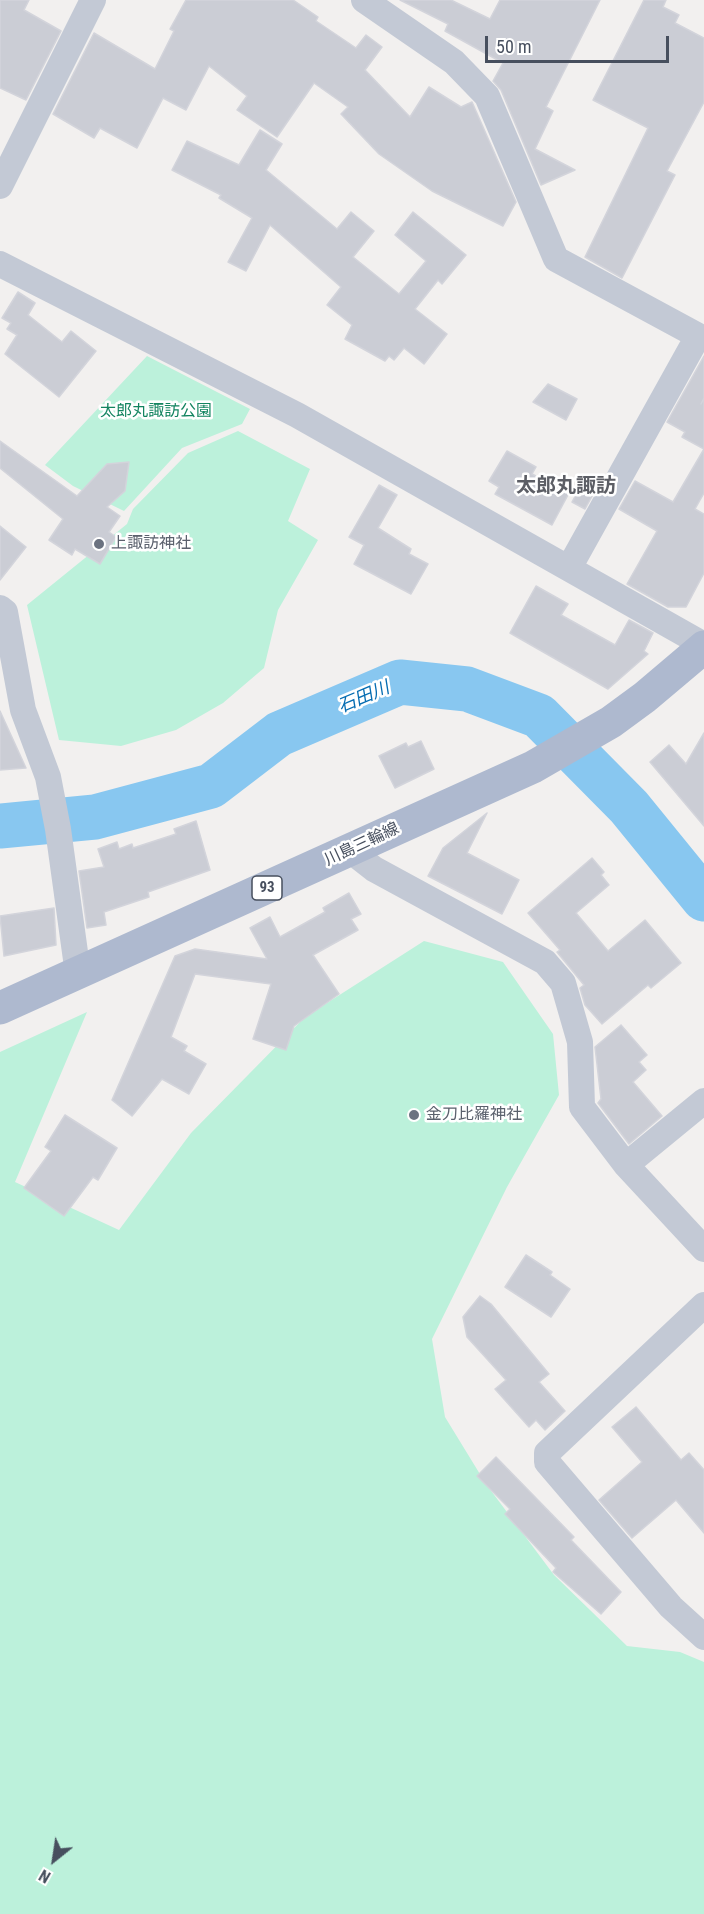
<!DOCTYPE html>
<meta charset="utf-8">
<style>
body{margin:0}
#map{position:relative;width:704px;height:1914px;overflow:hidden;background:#f2f0ef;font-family:"Roboto Condensed",sans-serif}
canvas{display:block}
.north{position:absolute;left:24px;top:1830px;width:60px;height:60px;-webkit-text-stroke:4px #fff;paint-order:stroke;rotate:210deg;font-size:16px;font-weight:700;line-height:24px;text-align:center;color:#474f5e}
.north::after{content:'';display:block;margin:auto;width:21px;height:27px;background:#474f5e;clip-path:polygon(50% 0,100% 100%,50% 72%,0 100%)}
.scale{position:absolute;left:485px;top:36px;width:184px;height:27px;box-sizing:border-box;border:3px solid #474f5e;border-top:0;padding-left:8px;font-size:18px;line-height:21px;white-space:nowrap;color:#474f5e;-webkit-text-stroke:4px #fff;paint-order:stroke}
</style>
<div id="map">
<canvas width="704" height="1914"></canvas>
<div class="north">N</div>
<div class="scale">50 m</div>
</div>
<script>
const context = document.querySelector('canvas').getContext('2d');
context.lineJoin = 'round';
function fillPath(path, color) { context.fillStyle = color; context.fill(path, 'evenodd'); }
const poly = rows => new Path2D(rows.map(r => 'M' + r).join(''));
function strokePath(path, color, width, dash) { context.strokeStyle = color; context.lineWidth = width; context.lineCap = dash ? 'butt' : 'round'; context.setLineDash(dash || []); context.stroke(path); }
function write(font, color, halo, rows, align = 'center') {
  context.font = font + ' "Roboto Condensed","Noto Sans JP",sans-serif'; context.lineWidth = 5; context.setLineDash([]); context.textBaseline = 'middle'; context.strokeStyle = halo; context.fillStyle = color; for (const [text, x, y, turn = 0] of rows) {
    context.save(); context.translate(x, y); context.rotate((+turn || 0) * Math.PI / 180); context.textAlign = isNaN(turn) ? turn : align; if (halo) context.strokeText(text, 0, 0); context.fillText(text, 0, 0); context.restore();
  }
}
const green = poly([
 [147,356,250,409,242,424,182,448,124,511,73,486,45,465],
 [238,431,310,469,288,521,318,540,278,610,264,668,223,703,176,730,121,746,59,740,27,605,127,524,133,509,188,453],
 [424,941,503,962,553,1034,559,1095,507,1187,432,1339,445,1417,486,1484,554,1575,627,1646,680,1652,704,1662,704,1914,0,1914,0,1052,87,1012,15,1182,119,1230,191,1133,305,1017]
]);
const river = poly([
 [0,826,95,817,211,786,279,734,400,682,467,689,539,716,629,807,704,899]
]);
const building = poly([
 [0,0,29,0,24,10,61,31,26,100,0,88,0,0],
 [186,0,293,0,318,17,316,21,356,48,366,35,382,47,365,70,410,117,429,87,461,107,472,102,516,202,503,226,432,191,379,154,341,114,348,107,314,83,277,137,237,110,247,96,209,66,186,110,163,98,137,148,100,128,94,138,53,114,94,33,155,69,174,31,170,29,186,0],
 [400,0,451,0,490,19,500,0,600,0,546,107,553,111,535,149,575,170,541,185,501,90,493,81,503,63,445,31,448,24,400,0],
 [644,0,666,0,663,7,679,15,675,23,704,38,704,102,667,171,675,175,622,278,585,257,648,128,593,100,644,0],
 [260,130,282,144,266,170,337,229,351,212,374,231,353,257,399,294,426,261,395,235,413,212,466,255,442,284,438,280,415,309,447,334,424,364,404,348,394,360,389,356,385,361,345,339,352,325,327,305,341,287,270,225,246,271,228,262,252,218,219,198,221,195,172,170,187,141,239,165,260,130],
 [18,292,35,303,28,315,62,342,71,331,96,351,59,397,5,354,17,335,7,329,11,323,2,318,18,292],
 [704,356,704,398,701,404,704,398,704,493,695,509,704,514,704,573,686,607,668,607,627,584,657,531,619,509,635,481,673,502,704,449,682,437,685,432,667,422,704,356],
 [548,384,577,399,566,420,533,402,548,384],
 [0,441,77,496,107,464,129,462,125,491,107,507,120,516,109,532,116,537,100,564,75,549,72,555,49,540,63,519,0,468,0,441],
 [507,451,536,467,532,474,569,493,552,525,495,494,499,487,489,481,507,451],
 [583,482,596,489,585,509,572,502,583,482],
 [379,485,397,495,378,528,411,549,409,554,428,564,411,594,354,564,364,545,349,537,379,485],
 [0,526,26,547,0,580,0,526],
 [536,586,568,604,561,615,615,645,629,620,653,633,644,651,648,654,608,689,510,633,536,586],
 [0,711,26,768,0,770,0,711],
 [704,733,704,826,650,762,669,745,686,764,704,733],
 [421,741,434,769,395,788,379,756,406,743,408,747,421,741],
 [487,813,467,853,519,880,502,914,428,876,443,848,487,813],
 [196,821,210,870,148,892,149,897,104,912,106,925,87,928,79,871,104,867,98,849,117,842,119,849,132,844,133,848,176,834,174,829,196,821],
 [592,858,604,872,601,875,609,885,576,913,608,951,645,920,681,963,651,988,648,985,602,1024,585,1005,580,988,584,985,557,952,560,950,528,913,592,858],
 [349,893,361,914,351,919,358,930,313,955,339,994,294,1026,286,1050,253,1039,271,984,195,974,171,1037,187,1046,184,1051,206,1064,189,1094,162,1079,132,1116,112,1100,175,956,195,949,267,959,250,928,270,917,280,937,325,912,323,908,349,893],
 [54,908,56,945,4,956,0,916,54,908],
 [621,1025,647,1055,639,1062,646,1070,633,1082,662,1116,629,1144,598,1103,601,1099,595,1047,621,1025],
 [65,1115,117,1148,98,1180,93,1177,64,1216,24,1188,51,1151,45,1147,65,1115],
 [526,1255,552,1272,550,1275,570,1289,551,1317,505,1287,526,1255],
 [480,1296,491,1304,549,1374,539,1382,565,1411,545,1430,536,1420,529,1427,495,1389,506,1380,467,1337,463,1317,480,1296],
 [636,1407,681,1460,689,1453,704,1470,704,1533,676,1500,632,1538,599,1500,642,1462,612,1427,636,1407],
 [496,1457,574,1537,571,1540,621,1592,601,1614,553,1572,556,1568,505,1514,510,1509,477,1476,496,1457]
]);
const minor = poly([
 [364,0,454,62,487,96,556,259,704,339],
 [0,186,93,0],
 [0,264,297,415,704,645],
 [569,568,698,336],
 [0,608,5,612,23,710,48,777,58,829,78,974],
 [351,851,374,869,545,962,563,983,580,1042,582,1107,626,1165,704,1249],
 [626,1165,704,1101],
 [704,1305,547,1453,547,1462,671,1607,704,1637]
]);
const primary = poly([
 [0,1008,533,767,611,722,645,697,704,647]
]);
const markers = [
 [99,544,6,"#6b7280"],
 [414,1115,6,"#6b7280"]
];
const shields = [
 [267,888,30]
];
const shieldNames = [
 ["93",267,888]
];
const parkNames = [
 ["太郎丸諏訪公園",156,412]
];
const worshipNames = [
 ["上諏訪神社",111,544],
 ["金刀比羅神社",426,1115]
];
const streetNames = [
 ["川島三輪線",362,845,-25]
];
const waterNames = [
 ["石田川",364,698,-23]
];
const quarterNames = [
 ["太郎丸諏訪",566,487]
];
fillPath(green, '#bcf1db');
strokePath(river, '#88c7f0', 45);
fillPath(building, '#cbcdd5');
strokePath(building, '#d3d4db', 1.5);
strokePath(minor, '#c3c9d5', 26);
strokePath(primary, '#aeb9cf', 33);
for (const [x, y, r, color] of markers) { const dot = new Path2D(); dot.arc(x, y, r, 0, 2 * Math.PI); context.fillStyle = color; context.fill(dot); strokePath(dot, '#fff', 2); }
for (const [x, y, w] of shields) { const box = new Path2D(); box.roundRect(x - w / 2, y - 12, w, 24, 4.5); context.fillStyle = '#fff'; context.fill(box); strokePath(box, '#474f5e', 1.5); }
write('bold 15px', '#474f5e', null, shieldNames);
write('16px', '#138460', '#fff', parkNames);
write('16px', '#5b616d', '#fff', worshipNames, 'left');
write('16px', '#474f5e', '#fff', streetNames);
write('italic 18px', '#066db2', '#fff', waterNames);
write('bold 20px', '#5c5e65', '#fff', quarterNames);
</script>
